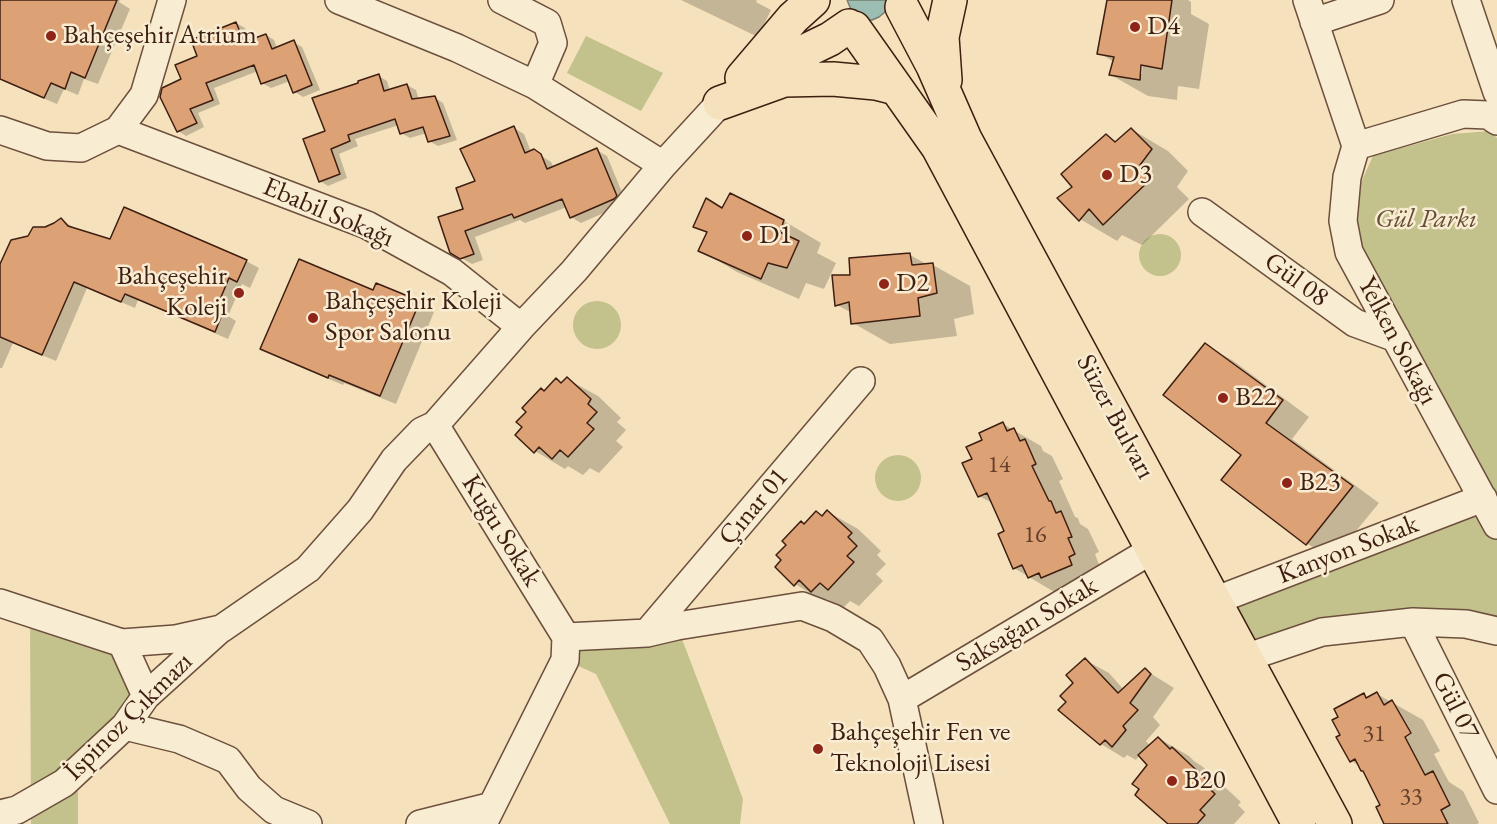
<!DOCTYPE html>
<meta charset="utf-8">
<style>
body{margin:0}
canvas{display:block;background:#f5e2bc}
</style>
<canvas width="1497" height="824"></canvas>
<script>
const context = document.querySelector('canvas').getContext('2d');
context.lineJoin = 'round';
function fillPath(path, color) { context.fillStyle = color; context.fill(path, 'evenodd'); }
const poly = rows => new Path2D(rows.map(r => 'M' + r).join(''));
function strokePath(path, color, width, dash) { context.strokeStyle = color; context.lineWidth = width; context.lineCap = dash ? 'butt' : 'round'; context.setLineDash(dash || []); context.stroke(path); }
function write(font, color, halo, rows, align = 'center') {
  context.font = font + ' "EB Garamond",serif'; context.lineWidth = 5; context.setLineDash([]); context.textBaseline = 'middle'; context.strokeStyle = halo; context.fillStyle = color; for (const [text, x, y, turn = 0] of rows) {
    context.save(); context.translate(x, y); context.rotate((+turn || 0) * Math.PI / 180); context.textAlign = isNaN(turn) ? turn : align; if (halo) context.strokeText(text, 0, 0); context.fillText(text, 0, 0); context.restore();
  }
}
const green = poly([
 [586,36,663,73,641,111,567,73],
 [1490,131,1497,138,1497,503,1485,472,1406,332,1353,235,1358,189,1373,156,1452,134],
 '1139 255a21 21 0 1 1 42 0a21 21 0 1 1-42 0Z',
 '573 325a24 24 0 1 1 48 0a24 24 0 1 1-48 0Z',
 '875 478a23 23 0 1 1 46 0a23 23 0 1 1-46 0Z',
 [1483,498,1497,525,1497,631,1413,622,1245,658,1214,601],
 [30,614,122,643,146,696,78,770,78,824,31,824],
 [677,626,743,799,740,824,670,824,596,674,565,660,566,637]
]);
const water = poly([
 [847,0,890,0,889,6,885,12,879,17,872,20,864,20,852,12,847,0]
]);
const shadow = poly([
 [0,0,120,0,119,2,130,9,98,84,84,79,78,95,64,89,57,104,0,80],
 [681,0,757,0,756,2,771,10,758,37],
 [1109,0,1188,0,1191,2,1191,14,1209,24,1199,89,1178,86,1177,100,1148,96,1111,75,1114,62,1099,53],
 [1140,58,1143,58,1142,74,1139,74],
 [236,23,245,28,250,41,266,35,274,40,277,48,293,42,302,47,320,90,303,97,295,92,290,81,271,88,262,83,258,71,214,88,220,104,198,113,204,127,186,136,178,131,183,80,199,57],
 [379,76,387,81,390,91,407,85,416,90,419,100,435,98,443,103,457,140,438,146,429,141,427,133,410,138,401,133,399,125,355,139,358,146,339,154,347,178,328,186,320,181,327,131],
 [514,128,524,134,531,152,534,151,551,162,554,168,597,150,607,156,626,202,624,204,581,223,571,217,567,207,525,223,520,220,475,237,483,260,472,264,451,252,477,182],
 [1131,129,1168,151,1188,171,1177,187,1189,199,1142,245,1122,235,1117,241,1080,219,1074,187,1106,136,1117,142],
 [731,195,784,221,821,243,817,253,836,263,824,289,806,283,799,299,737,272,700,250,708,234,695,226,723,210],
 [61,219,77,230,111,241,246,261,259,268,250,288,242,284,228,316,236,321,228,339,138,300,135,308,87,288,56,361,13,343,2,368,0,368,0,268,29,238],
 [910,255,928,265,933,265,970,286,974,314,954,319,957,336,890,344,853,323,852,313,837,305,852,276],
 [374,292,419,303,434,312,396,404,344,383,343,385,277,357,262,349],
 [1205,345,1232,360,1309,417,1292,439,1379,503,1333,559,1306,543,1243,455],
 [567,379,598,396,621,418,617,422,626,430,616,441,623,447,599,473,590,468,583,475,568,466,565,469,535,451,524,427,545,392,556,380,562,384],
 [1003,424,1041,446,1043,451,1052,456,1063,479,1059,481,1075,517,1078,518,1080,524,1088,529,1099,552,1095,554,1101,570,1056,593,1014,568,1006,532,994,504,979,496,974,459,984,441],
 [828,512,858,529,881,551,877,555,886,564,876,574,883,581,859,606,850,601,843,608,827,599,825,602,795,584,805,525,823,517],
 [1085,660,1109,673,1124,690,1145,670,1174,688,1153,717,1160,725,1146,741,1150,746,1158,738,1189,756,1194,761,1203,767,1241,802,1238,805,1245,812,1234,824,1171,824,1149,765,1140,755,1136,760,1127,755,1124,758,1101,744,1068,702],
 [1377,694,1423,720,1440,751,1434,754,1449,782,1463,791,1479,823,1477,824,1386,824,1382,805,1365,772,1360,766,1351,761,1363,695,1369,698]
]);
const building = poly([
 [0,0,117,0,85,78,71,72,65,89,51,83,44,98,0,79,0,0],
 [1107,0,1172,0,1162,69,1141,65,1140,80,1109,75,1114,57,1097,54,1107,0],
 [236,22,244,42,266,34,272,49,294,40,312,85,293,93,286,75,261,84,254,65,206,83,213,100,190,109,197,123,177,132,160,97,162,88,181,79,175,65,197,56,191,40,236,22],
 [379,74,384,91,407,84,412,99,435,96,450,136,428,142,423,127,400,134,395,119,348,135,350,141,331,149,340,174,319,182,303,139,325,131,312,98,358,83,358,81,379,74],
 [514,126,525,153,534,149,541,154,547,169,597,148,617,196,614,199,570,218,562,199,514,218,512,214,465,231,474,254,460,259,450,253,438,217,463,209,456,188,475,181,460,149,514,126],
 [1131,128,1152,149,1140,165,1153,177,1103,225,1089,209,1079,221,1057,198,1072,187,1061,174,1106,134,1115,142,1131,128],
 [730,193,784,220,780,232,799,241,787,268,768,263,761,279,698,251,707,232,693,227,706,198,722,208,730,193],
 [124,207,247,260,237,282,229,278,216,309,223,312,215,332,125,294,121,302,74,282,42,355,0,337,0,264,11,240,28,236,33,227,45,227,54,223,61,218,68,226,110,239,124,207],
 [910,253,912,265,933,263,937,293,918,298,920,316,851,324,849,302,835,306,832,275,850,275,849,258,910,253],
 [299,259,373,290,376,283,420,301,380,396,329,375,328,378,260,349,299,259],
 [1205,343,1283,400,1266,423,1353,486,1306,545,1221,480,1241,455,1163,395,1205,343],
 [567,377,591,399,588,404,597,412,587,423,594,429,568,457,560,450,552,459,539,447,534,453,515,435,522,427,516,422,526,412,522,408,541,388,544,391,556,378,561,383,567,377],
 [1003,422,1007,431,1014,428,1020,441,1025,439,1036,464,1032,466,1049,501,1051,501,1056,513,1061,511,1072,537,1068,538,1075,554,1069,557,1072,565,1041,578,1039,573,1028,578,1022,565,1013,569,998,534,1004,531,987,493,978,497,962,463,972,459,966,447,982,440,979,433,1003,422],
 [827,510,852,533,848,537,857,546,847,556,854,562,828,590,820,583,811,592,799,580,794,586,775,567,781,560,776,555,786,545,782,541,801,521,804,524,816,511,822,516,827,510],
 [1085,658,1118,693,1145,668,1151,674,1130,703,1138,710,1123,726,1126,730,1112,747,1105,740,1100,745,1058,710,1066,702,1060,696,1073,683,1066,675,1085,658],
 [1377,692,1384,705,1392,700,1411,733,1405,737,1425,775,1433,771,1450,805,1441,810,1448,824,1384,824,1376,807,1380,805,1363,771,1361,771,1355,759,1350,762,1336,737,1340,735,1332,720,1338,717,1334,709,1364,693,1366,698,1377,692],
 [1158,737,1170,749,1172,747,1211,784,1208,787,1215,794,1200,810,1205,815,1197,824,1168,824,1135,795,1139,789,1132,784,1147,765,1138,755,1158,737]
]);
const minor = poly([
 [339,0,457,48,535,85,663,165],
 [502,0,547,23,553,43,535,85],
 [1307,0,1356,146],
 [1466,0,1497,92],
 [1314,22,1380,0],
 [0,130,47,146,81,148,118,130,144,95,172,0],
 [118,130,367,225,452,272,521,327],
 [1356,146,1347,177,1343,221,1349,252,1497,525],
 [1356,146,1463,114,1488,115,1497,121],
 [1202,212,1355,323,1396,338],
 [435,425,566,637],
 [1214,601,1483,498],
 [0,603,122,643,176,639,221,629,308,569,360,510,394,460,422,431,435,425,521,327,574,271,663,165,720,103],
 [1413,622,1497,790],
 [647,633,861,381],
 [566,637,647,633,677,626,802,606,833,618,870,640,887,666,902,699,929,824],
 [122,643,146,696],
 [1245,658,1322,632,1413,622,1466,624,1497,631],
 [902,699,1152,550],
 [125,726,179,739,228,760,249,788,274,810,308,824],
 [0,814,17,810,64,783,125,726,146,696,219,630],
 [420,824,492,806],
 [483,824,565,660,566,637]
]);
const major = poly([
 [902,7,933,66,965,139,1335,824],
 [854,28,938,147,1299,824],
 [742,78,793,18,813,0],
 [758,80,799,54,830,39,849,26],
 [945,80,942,37,950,0],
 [720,103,784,80,833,79,876,83,896,88]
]);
const markers = [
 [1135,27,6,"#8f2418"],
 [51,36,6,"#8f2418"],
 [1107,175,6,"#8f2418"],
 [747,236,6,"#8f2418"],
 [884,284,6,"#8f2418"],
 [239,293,6,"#8f2418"],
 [313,318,6,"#8f2418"],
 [1223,398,6,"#8f2418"],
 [1287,483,6,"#8f2418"],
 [818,749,6,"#8f2418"],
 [1172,781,6,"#8f2418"]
];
const numberNames = [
 ["14",999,465],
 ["16",1035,535],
 ["31",1374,734],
 ["33",1411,797]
];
const poiNames = [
 ["D4",1147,27],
 ["Bahçeşehir Atrium",63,36],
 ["D3",1119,175],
 ["D1",759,236],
 ["Bahçeşehir",227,277,"right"],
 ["Koleji",227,308,"right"],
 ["D2",896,284],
 ["Bahçeşehir Koleji",325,302],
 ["Spor Salonu",325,333],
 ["B22",1235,398],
 ["B23",1299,483],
 ["Bahçeşehir Fen ve",830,733],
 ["Teknoloji Lisesi",830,764],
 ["B20",1184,781]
];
const streetNames = [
 ["Ebabil Sokağı",328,213,23],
 ["Gül 08",1296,280,36],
 ["Yelken Sokağı",1397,341,62],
 ["Süzer Bulvarı",1115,417,62],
 ["Çınar 01",754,507,-50],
 ["Kuğu Sokak",501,531,58],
 ["Kanyon Sokak",1348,550,-21],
 ["Saksağan Sokak",1027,625,-31],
 ["Gül 07",1455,706,63],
 ["İspinoz Çıkmazı",129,717,-45]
];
const parkNames = [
 ["Gül Parkı",1426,220]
];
fillPath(green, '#c3c18c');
fillPath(water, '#9cbdb2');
strokePath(water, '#767d72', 1.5);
fillPath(shadow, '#0003');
fillPath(building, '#dda176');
strokePath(building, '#3e1e11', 1.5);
strokePath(minor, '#6c4f3c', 30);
strokePath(major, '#3e1e11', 36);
strokePath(minor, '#f8ecd3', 27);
strokePath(major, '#f5e2bc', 33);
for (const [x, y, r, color] of markers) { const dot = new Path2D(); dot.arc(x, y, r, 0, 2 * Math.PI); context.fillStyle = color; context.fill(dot); strokePath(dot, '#f8ecd3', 2); }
write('24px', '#663f2a', null, numberNames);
write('27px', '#3e1e11', '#f8ecd3', poiNames, 'left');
write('27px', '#3e1e11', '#f8ecd3', streetNames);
write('italic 27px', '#664f36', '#f8ecd3', parkNames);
</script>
